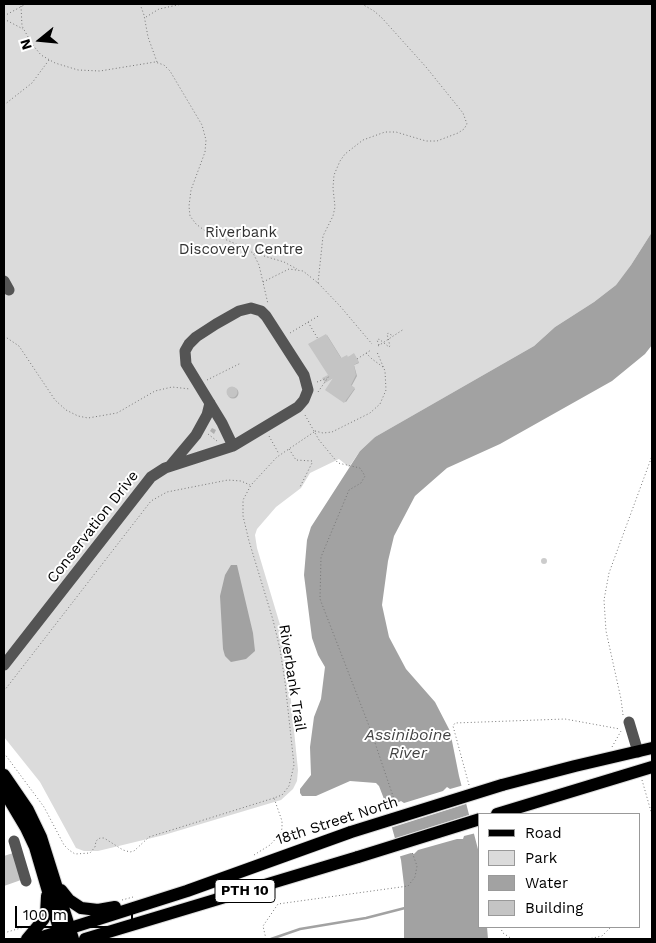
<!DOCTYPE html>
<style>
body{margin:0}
#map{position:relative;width:656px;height:943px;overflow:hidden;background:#fff;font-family:"Work Sans",sans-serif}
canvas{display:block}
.frame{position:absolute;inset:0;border:5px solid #000;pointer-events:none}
.legend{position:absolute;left:478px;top:813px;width:162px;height:115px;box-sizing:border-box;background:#fff;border:1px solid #999;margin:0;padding:6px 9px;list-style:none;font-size:15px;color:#000}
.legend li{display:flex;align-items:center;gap:10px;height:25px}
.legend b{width:25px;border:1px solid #999}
.north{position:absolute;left:15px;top:15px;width:50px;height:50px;-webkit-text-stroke:4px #fff;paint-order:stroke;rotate:253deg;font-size:14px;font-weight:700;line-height:20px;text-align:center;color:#000}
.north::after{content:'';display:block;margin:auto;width:18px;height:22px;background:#000;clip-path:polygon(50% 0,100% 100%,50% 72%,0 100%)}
.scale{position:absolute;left:15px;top:906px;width:118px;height:22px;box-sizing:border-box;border:2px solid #000;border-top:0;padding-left:6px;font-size:15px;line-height:18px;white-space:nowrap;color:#000;-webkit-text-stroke:4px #fff;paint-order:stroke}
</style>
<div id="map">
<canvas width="656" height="943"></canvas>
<div class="frame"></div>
<ul class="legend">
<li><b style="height:6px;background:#000"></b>Road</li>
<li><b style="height:14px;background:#dbdbdb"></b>Park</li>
<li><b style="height:14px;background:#a2a2a2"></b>Water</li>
<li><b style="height:14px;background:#c4c4c4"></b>Building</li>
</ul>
<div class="north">N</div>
<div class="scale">100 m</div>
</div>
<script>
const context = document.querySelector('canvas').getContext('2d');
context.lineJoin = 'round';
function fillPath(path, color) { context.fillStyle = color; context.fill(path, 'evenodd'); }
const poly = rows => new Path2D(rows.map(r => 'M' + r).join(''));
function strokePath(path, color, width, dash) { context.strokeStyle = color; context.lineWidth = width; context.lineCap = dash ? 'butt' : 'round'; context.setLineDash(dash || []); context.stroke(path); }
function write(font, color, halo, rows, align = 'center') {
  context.font = font + ' "Work Sans",sans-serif'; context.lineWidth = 4; context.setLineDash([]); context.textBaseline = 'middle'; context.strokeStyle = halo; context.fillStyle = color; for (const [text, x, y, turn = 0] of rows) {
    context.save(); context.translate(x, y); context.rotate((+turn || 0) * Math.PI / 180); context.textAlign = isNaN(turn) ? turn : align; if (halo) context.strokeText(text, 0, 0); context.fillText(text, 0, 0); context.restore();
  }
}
const green = poly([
 [4,4,652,4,652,232,631,265,616,285,594,302,555,327,534,346,375,437,360,451,349,467,339,459,310,473,301,488,276,507,257,529,255,535,257,548,290,658,287,661,298,770,297,781,293,789,281,800,164,835,98,851,84,851,76,848,40,782,4,737]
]);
const water = poly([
 [652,232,652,345,645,354,612,381,500,444,447,468,415,496,394,536,388,561,382,605,389,637,406,669,435,702,450,731,459,776,480,857,480,927,487,927,488,939,404,939,404,885,401,860,384,799,379,786,376,783,350,781,316,796,302,796,300,793,300,789,311,775,310,747,314,717,321,699,325,667,318,655,312,638,304,575,307,540,311,527,360,451,375,437,534,346,555,327,594,302,616,285,631,265],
 [231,565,237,565,253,633,255,651,246,659,231,662,225,656,223,649,220,596,225,575]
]);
const pier = poly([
 [464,785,469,803,390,828,384,809,401,801,404,803,443,791,447,787,450,789],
 [472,814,476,833,464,836,463,839,457,839,418,850,414,854,411,853,398,857,393,839]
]);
const shadow = poly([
 [327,335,342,359,354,355,359,363,354,365,357,376,351,387,355,389,346,402,327,390,335,377,326,382,329,375],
 '227.5 393a5.5 5.5 0 1 1 11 0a5.5 5.5 0 1 1-11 0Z',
 [212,428,216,430,214,434,210,431],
 '541 561a3 3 0 1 1 6 0a3 3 0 1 1-6 0Z'
]);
const stream = poly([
 [271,939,300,929,366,918,405,908]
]);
const building = poly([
 [326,334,341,358,347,355,348,357,354,353,359,362,354,365,356,375,351,385,355,388,344,403,325,390,333,378,325,383,322,378,328,375,308,344],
 '226.5 392a5.5 5.5 0 1 1 11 0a5.5 5.5 0 1 1-11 0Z',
 [13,853,21,880,4,886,4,856]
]);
const path = poly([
 [140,4,144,15,148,37,157,62],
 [314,4,327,4],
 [21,6,22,26,32,44,41,55,55,63,78,70,100,71,155,62,164,65,170,71,202,125,206,140,205,152,191,190,189,206,190,216,196,224,204,230,245,248,253,253,259,265,268,304],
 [4,16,26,4],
 [146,17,159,9,182,4],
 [4,19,23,29],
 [4,105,32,83,49,60],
 [254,253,284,262,297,269],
 [263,282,289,269,303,271,318,283,340,306,372,344],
 [318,283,323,236,333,216,335,207,333,188,334,175,340,161,345,154,363,140,385,132,396,132,426,141,437,141,458,133,464,129,467,124,463,113,426,67,382,18,374,11,362,4],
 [308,322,318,339],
 [290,333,320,315],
 [4,336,19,346,55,400,66,410,78,416,88,418,117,413,155,391,172,387,190,389],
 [379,345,377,340,379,339,389,347,390,346,387,334,388,333,393,336],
 [378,346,404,329],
 [366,353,372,359,383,367],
 [357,359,371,350],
 [207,380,241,363],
 [317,382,327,378],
 [318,392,329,376],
 [305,415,319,440,338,463,360,468,365,476,361,483,349,490,321,557,320,599,371,731,397,808],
 [315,431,323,433,332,432,370,413,380,404,386,390,385,371,377,352],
 [208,434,217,441],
 [269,436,279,454],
 [289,449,296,460,312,461,312,463,300,487],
 [4,691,151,501,167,492,228,480,241,481,250,485],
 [623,715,621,699,606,631,604,600,609,573,652,456],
 [612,747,621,731],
 [4,753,44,807,64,845,69,850,75,854,90,853,95,847,96,841,100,838,104,838,123,850,130,852,134,851,149,837,274,798],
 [642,780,652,815],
 [469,785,453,726,455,723,565,719,620,729],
 [254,855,270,845,281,833,282,828,282,821,274,798,282,795,289,786,294,765,285,682,280,649,273,620,249,541,243,516,243,500,251,485,277,457,314,432],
 [122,900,133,897],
 [500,927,503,933,512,939],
 [4,933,24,927],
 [266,939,263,926,278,904,408,886,415,877,417,866,412,852],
 [588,939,602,936,611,927]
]);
const minor = poly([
 [4,281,9,290],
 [170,466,196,435,207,415,210,403],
 [4,665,151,477,165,468,233,446,298,407,304,400,308,390,304,375,266,316,261,311,251,308,239,311,216,324,196,337,189,344,185,351,186,364,222,423,233,446],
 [629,722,638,752],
 [14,841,26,881]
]);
const major = poly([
 [4,775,28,810,41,837,73,939],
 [502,785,575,766,652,748],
 [4,791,26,828,35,847,62,939],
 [497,814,652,767],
 [61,890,69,900,81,908,98,910,115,907],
 [27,939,43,920,46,914,47,896],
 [36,939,187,891,351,832],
 [85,939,358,857]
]);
const majorBridge = poly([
 [351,832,502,785],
 [358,857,480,819]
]);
const shields = [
 [245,891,60]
];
const shieldNames = [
 ["PTH 10",245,891]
];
const parkNames = [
 ["Riverbank",241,233],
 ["Discovery Centre",241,250]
];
const streetNames = [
 ["Conservation Drive",93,527,-52],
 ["Riverbank Trail",292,678,81],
 ["18th Street North",337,821,-18]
];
const waterNames = [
 ["Assiniboine",408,735],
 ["River",408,753]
];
fillPath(green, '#dbdbdb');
fillPath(water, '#a2a2a2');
fillPath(pier, '#fff');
fillPath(shadow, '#0003');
strokePath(stream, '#a2a2a2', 2.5);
fillPath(building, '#c4c4c4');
strokePath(major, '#dbdbdb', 14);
strokePath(path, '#767676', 1, [1, 2.5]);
strokePath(minor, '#545454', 11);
strokePath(major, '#000', 12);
strokePath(majorBridge, '#dbdbdb', 14, []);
strokePath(majorBridge, '#000', 12);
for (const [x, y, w] of shields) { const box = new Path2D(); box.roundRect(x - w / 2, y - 11.5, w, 23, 4); context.fillStyle = '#fff'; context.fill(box); strokePath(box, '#000', 1); }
write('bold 14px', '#000', null, shieldNames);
write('15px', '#323232', '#fff', parkNames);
write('15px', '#000', '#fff', streetNames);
write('italic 16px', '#434343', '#fff', waterNames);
</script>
